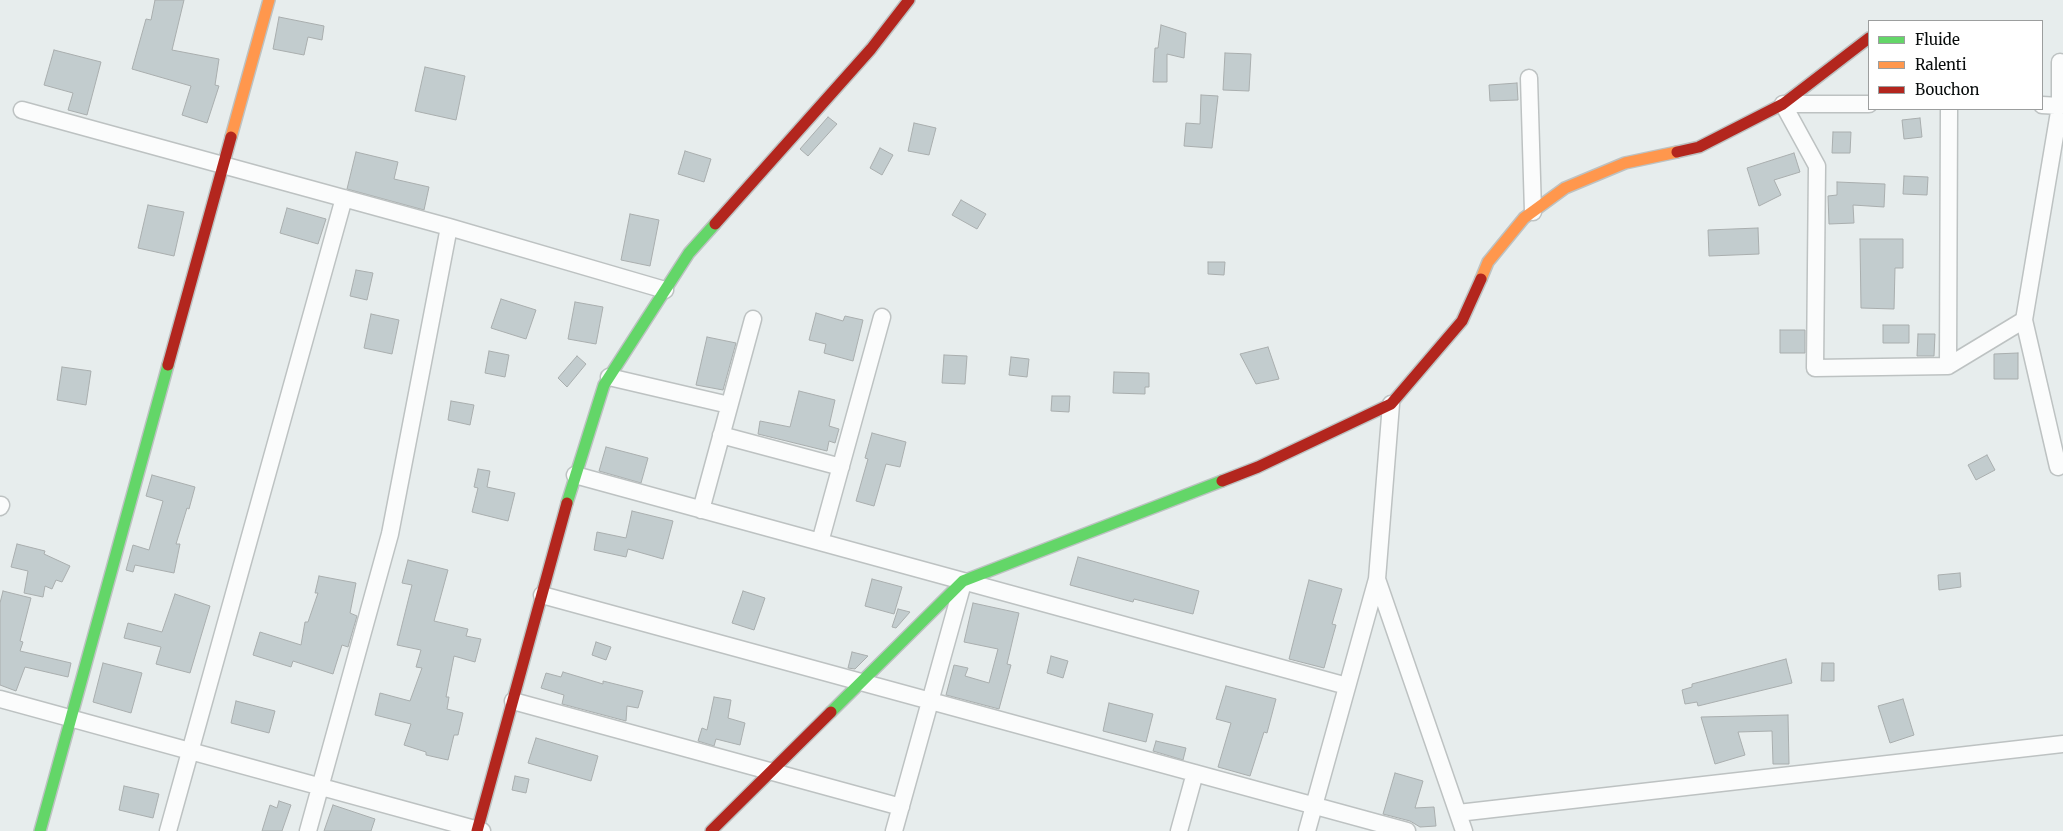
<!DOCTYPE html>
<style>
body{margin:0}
#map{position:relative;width:2063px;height:831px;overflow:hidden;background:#e7eded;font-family:Merriweather,serif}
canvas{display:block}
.legend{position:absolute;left:1868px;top:20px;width:175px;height:90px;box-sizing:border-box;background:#fff;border:1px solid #9c9e9e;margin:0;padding:6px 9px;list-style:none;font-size:15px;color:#080c0c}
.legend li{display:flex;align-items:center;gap:10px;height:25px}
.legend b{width:25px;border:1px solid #9c9e9e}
</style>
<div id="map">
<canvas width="2063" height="831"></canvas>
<ul class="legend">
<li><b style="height:6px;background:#63d668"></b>Fluide</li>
<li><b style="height:6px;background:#ff974d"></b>Ralenti</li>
<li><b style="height:6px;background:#b3261e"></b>Bouchon</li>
</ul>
</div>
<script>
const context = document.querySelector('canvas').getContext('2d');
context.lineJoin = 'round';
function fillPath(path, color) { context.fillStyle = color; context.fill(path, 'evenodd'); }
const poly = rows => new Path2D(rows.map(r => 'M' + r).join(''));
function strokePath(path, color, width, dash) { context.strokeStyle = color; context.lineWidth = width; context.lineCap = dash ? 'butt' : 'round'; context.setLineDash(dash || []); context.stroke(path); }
const building = poly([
 [155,0,184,0,172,50,219,59,215,85,219,86,207,123,182,115,191,86,132,69,146,19,151,20,155,0],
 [279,17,324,26,322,40,308,37,304,55,273,49,279,17],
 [1161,25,1186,33,1184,58,1167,54,1167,82,1153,82,1155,48,1158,48,1161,25],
 [54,50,101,62,87,115,68,110,73,93,44,85,54,50],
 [1225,53,1251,54,1249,91,1223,90,1225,53],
 [425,67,465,76,456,120,415,111,425,67],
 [1517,83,1518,100,1490,101,1489,85,1517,83],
 [1201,95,1218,96,1212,148,1184,146,1186,123,1200,124,1201,95],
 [828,117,837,124,808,156,800,149,828,117],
 [1920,118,1922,137,1904,139,1902,120,1920,118],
 [914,123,936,128,929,155,908,151,914,123],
 [1833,132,1851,132,1850,153,1832,153,1833,132],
 [880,148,893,155,882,175,870,168,880,148],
 [685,151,711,159,704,182,678,174,685,151],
 [356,152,398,162,394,179,429,187,424,210,347,189,356,152],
 [1794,153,1800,172,1774,180,1781,195,1759,206,1747,168,1794,153],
 [1904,176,1928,177,1927,195,1903,194,1904,176],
 [1837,182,1885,184,1884,207,1853,205,1854,223,1829,224,1828,196,1837,195,1837,182],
 [961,200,986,214,977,229,952,215,961,200],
 [148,205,184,212,174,256,138,248,148,205],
 [287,208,326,219,318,244,280,233,287,208],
 [630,214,659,220,650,266,621,260,630,214],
 [1758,228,1759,254,1709,256,1708,230,1758,228],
 [1860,239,1903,239,1903,268,1895,268,1894,309,1861,308,1860,239],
 [1208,262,1225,262,1224,275,1208,274,1208,262],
 [356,270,373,273,367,300,350,296,356,270],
 [501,299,536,310,526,339,491,328,501,299],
 [575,302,603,307,596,344,568,339,575,302],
 [816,313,843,321,845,316,863,320,853,361,824,353,826,344,809,340,816,313],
 [371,314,399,320,392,354,364,348,371,314],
 [1883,325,1909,325,1909,343,1883,343,1883,325],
 [1780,330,1805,330,1805,353,1780,353,1780,330],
 [1918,334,1935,334,1934,356,1917,356,1918,334],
 [707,337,736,343,723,390,696,385,707,337],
 [1268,347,1279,379,1256,384,1240,354,1268,347],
 [489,351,509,355,505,377,485,373,489,351],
 [2018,353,2018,379,1994,379,1994,354,2018,353],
 [944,355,967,356,965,384,942,383,944,355],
 [577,356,586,364,567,387,558,378,577,356],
 [1011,357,1029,359,1027,377,1009,375,1011,357],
 [62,367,91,371,86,405,57,400,62,367],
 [1114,372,1149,373,1149,387,1145,387,1145,394,1113,393,1114,372],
 [799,391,835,400,829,426,839,429,835,443,829,441,827,451,758,434,760,421,790,427,799,391],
 [1052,396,1070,396,1069,412,1051,411,1052,396],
 [451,401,474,405,470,425,448,420,451,401],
 [872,433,906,442,900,467,886,464,874,506,856,501,868,459,865,458,872,433],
 [606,447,648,458,641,483,599,471,606,447],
 [1987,455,1995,470,1976,480,1968,465,1987,455],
 [478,469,490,471,487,487,515,493,508,521,472,512,478,488,474,487,478,469],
 [152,475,195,487,189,509,187,508,176,544,180,544,174,573,135,565,133,572,126,570,133,545,149,550,163,501,146,496,152,475],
 [632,511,673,521,663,559,628,549,626,557,594,550,597,532,626,538,632,511],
 [17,544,45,551,44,554,70,566,62,582,56,580,52,589,45,586,43,597,24,593,28,571,11,567,17,544],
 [1078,557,1199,591,1193,614,1134,599,1133,602,1070,585,1078,557],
 [408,560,448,570,434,621,468,629,466,636,481,639,475,662,454,656,446,697,449,697,447,709,463,713,458,735,454,735,448,760,426,755,426,752,404,745,411,724,375,715,380,693,410,701,422,668,416,667,421,650,397,645,412,585,402,583,408,560],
 [1960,573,1961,587,1939,590,1938,575,1960,573],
 [319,576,356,583,350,613,357,616,348,647,342,645,333,674,293,661,291,667,253,655,260,632,301,645,305,622,308,622,318,593,315,593,319,576],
 [872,579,902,587,894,614,865,606,872,579],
 [1309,580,1342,589,1332,624,1336,625,1324,668,1289,659,1309,580],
 [3,591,31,598,20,641,23,642,20,651,71,663,68,677,25,667,16,691,0,685,0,603,3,591],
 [743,591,765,598,754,630,732,623,743,591],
 [175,594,210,606,190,673,156,664,161,647,124,638,128,623,162,632,175,594],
 [973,603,1019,613,1007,664,1011,665,999,709,946,695,954,665,968,668,965,676,989,683,998,649,964,642,973,603],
 [898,609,910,612,896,628,892,627,898,609],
 [596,642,611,647,606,660,592,655,596,642],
 [852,652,868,656,855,669,848,668,852,652],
 [1051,656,1068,661,1063,678,1047,673,1051,656],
 [1786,659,1792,683,1698,706,1697,702,1685,704,1682,690,1692,687,1692,684,1786,659],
 [103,663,142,673,131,713,93,702,103,663],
 [1822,663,1834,663,1834,681,1821,681,1822,663],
 [563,672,603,684,603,681,643,691,638,708,627,706,626,721,562,704,564,695,541,688,546,673,561,677,563,672],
 [1226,686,1276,699,1267,733,1264,732,1250,776,1218,767,1231,723,1216,719,1226,686],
 [714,697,731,700,728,718,745,723,740,745,716,739,714,746,698,741,702,728,707,730,714,697],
 [1903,699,1914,735,1890,743,1878,706,1903,699],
 [236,701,275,711,269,733,231,723,236,701],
 [1109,703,1153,714,1146,742,1103,731,1109,703],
 [1788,715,1789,764,1773,764,1772,731,1738,732,1745,755,1715,764,1701,717,1788,715],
 [536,738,598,756,591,781,528,763,536,738],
 [1156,741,1186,748,1183,760,1153,751,1156,741],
 [1395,773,1423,781,1415,808,1434,807,1436,826,1420,827,1410,821,1383,814,1395,773],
 [515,776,529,779,526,793,512,790,515,776],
 [124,786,159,794,153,818,119,810,124,786],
 [279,801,291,805,282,831,262,831,270,805,277,808,279,801],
 [333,805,375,819,371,831,324,831,333,805]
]);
const street = poly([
 [1529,78,1533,212],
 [1869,104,1783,104,1817,166,1815,368,1948,366,2024,320],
 [2042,105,2060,106],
 [22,110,449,227,665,290],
 [1948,366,1949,109],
 [609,377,729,405],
 [721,435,841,467],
 [2058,467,2024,320,2060,106,2060,62],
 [575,475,1347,686],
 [0,507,1,505],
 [701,510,753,319],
 [820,542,882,317],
 [1377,579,1464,831],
 [542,595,1407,831],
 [0,699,482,831],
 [513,701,901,807],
 [1458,813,2063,744],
 [168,831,344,198],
 [308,831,390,534,449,227],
 [894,831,963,583],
 [1179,831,1195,773],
 [1307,831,1377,579,1391,404]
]);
const fast = poly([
 [567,503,604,385,689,253,715,224],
 [831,712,963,581,1222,481],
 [40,831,168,365]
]);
const slow = poly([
 [231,137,269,0],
 [1481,279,1488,262,1524,218,1565,188,1625,163,1677,152]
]);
const jam = poly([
 [1677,152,1699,147,1783,104,1869,38],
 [715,224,871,49,909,0],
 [168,365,231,137],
 [1222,481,1258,467,1391,404,1462,321,1481,279],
 [477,831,567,503],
 [711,831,831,712]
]);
fillPath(building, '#c2ccce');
strokePath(building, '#a9aeae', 1);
strokePath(street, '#bdc2c2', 19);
strokePath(fast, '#bdc2c2', 14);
strokePath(slow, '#bdc2c2', 14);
strokePath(jam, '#bdc2c2', 14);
strokePath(street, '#fbfcfc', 16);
strokePath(fast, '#63d668', 11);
strokePath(slow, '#ff974d', 11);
strokePath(jam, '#b3261e', 11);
</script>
